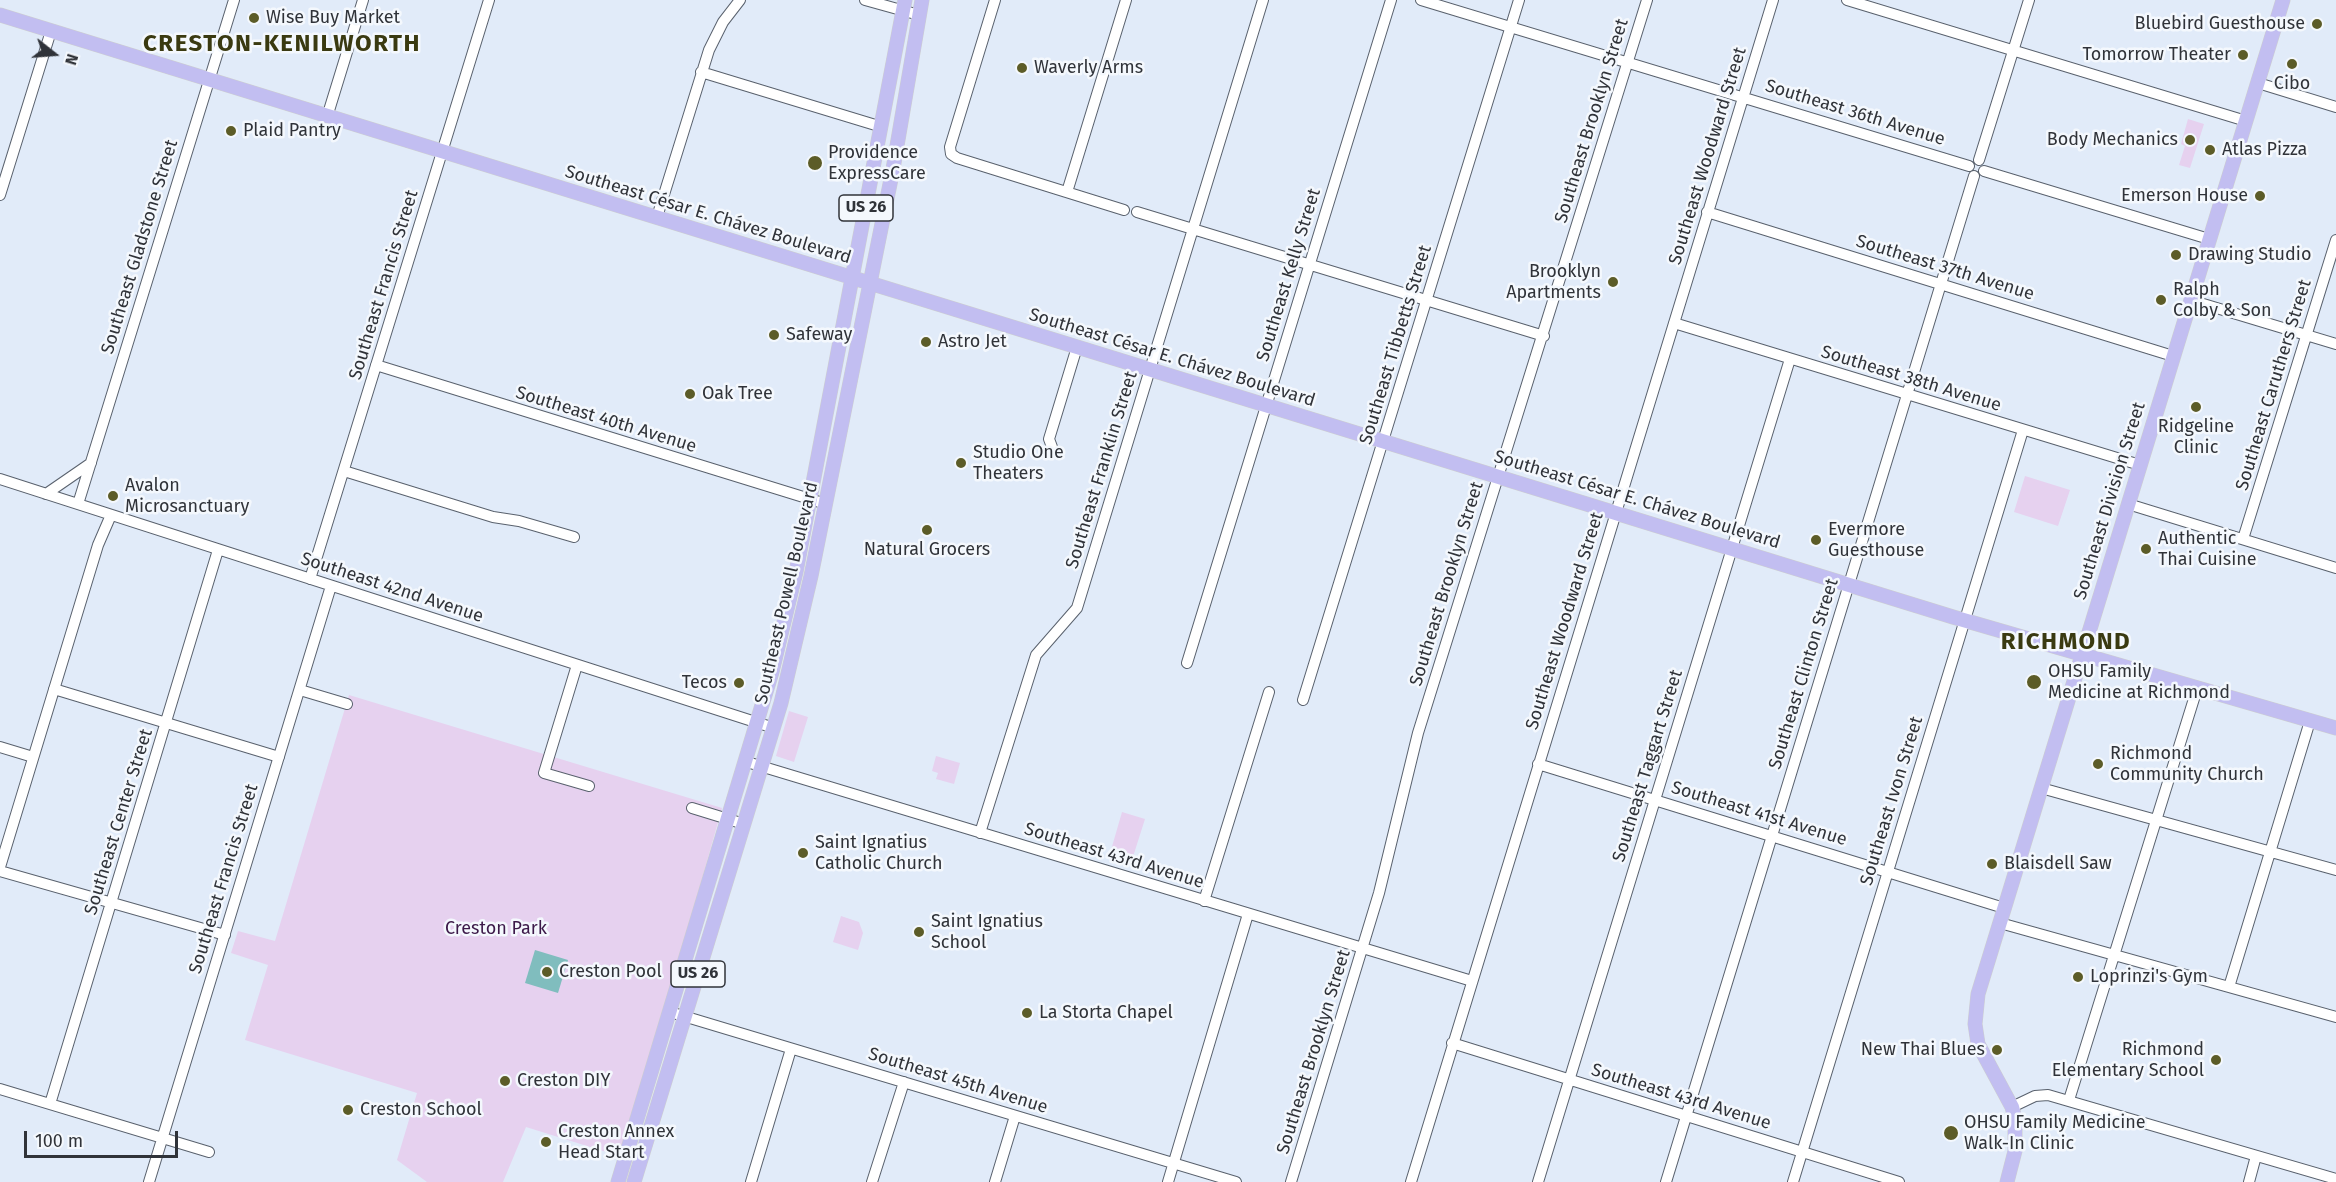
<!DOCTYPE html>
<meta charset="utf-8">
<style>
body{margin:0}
#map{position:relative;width:2336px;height:1182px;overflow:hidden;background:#e1ebf9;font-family:"Fira Sans",sans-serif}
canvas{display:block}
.north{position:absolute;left:24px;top:24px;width:60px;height:60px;-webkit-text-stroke:4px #f4f8fd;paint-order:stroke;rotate:107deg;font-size:16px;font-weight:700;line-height:24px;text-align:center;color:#303339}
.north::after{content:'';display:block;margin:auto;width:21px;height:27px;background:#303339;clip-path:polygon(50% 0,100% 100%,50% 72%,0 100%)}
.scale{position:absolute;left:24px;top:1131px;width:154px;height:27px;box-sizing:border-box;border:3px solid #303339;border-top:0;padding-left:8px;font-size:18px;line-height:21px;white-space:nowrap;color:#303339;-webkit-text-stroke:4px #f4f8fd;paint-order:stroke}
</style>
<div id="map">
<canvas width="2336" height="1182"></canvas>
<div class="north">N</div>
<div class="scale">100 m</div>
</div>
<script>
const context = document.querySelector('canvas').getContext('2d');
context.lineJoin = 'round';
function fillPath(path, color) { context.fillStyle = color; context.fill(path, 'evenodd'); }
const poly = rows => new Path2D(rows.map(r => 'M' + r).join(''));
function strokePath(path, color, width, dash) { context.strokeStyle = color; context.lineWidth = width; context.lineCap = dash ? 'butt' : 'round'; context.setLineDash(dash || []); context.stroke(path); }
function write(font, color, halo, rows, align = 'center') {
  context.font = font + ' "Fira Sans",sans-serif'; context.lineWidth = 5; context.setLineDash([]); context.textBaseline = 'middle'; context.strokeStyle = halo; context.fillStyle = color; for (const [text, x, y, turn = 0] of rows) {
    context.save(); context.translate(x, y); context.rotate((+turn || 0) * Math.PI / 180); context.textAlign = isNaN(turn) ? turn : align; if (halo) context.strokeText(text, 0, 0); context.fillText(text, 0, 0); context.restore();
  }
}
const green = poly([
 [2188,119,2204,124,2190,168,2179,165,2185,146,2181,144],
 [2025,476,2070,490,2058,526,2014,512],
 [349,695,722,808,688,929,619,1156,526,1127,503,1182,427,1182,397,1160,417,1093,245,1040,268,965,231,953,238,931,275,941],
 [789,711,808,717,794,762,776,756],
 [936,756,960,763,954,784,936,779,938,773,932,771],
 [1122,812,1145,819,1131,863,1109,857],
 [841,916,859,922,863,933,858,950,833,942]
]);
const water = poly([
 [535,950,568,960,558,993,525,983]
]);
const minor = poly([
 [865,0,919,15],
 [995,0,950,147,951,154,957,158,1124,210],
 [1421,0,1969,166],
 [1847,0,2246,121],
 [701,72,882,127],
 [2258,83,2336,107],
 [327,117,363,0],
 [1979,160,2029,0],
 [1984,171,2209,239],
 [1067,192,1126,0],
 [0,195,51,31],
 [1137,212,1544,336],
 [1707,212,2173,356],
 [657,217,709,50,723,22,740,0],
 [2190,300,2336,344],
 [1674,323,2140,465],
 [376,365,826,504],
 [1052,447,1049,439,1077,347],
 [344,471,493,517,519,521,574,537],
 [0,479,774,728],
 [46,494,91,463],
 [78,504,234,0],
 [2128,504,2336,568],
 [2243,539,2336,240],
 [310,579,489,0],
 [1187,663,1391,0],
 [577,665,544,773,589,786],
 [54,689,279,757],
 [300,690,347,704],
 [1303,700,1519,0],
 [0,747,33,757],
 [747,762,1472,981],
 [1538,764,2004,908],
 [2041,788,2336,870],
 [692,808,744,824],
 [980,833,1036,655,1077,608,1263,0],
 [0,867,98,545,111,515],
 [0,871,225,935],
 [1204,901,1269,692],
 [2000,923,2336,1017],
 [2229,987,2310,721],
 [670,1012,1236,1182],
 [1452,1043,1899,1182],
 [0,1089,209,1152],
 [2069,1100,2197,689],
 [50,1104,218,550],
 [2012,1107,2035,1096,2048,1095,2336,1179],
 [149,1182,331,586],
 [751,1182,791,1049],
 [872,1182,904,1082],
 [995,1182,1015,1116],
 [1168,1182,1248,914],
 [1291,1182,1379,893,1418,733,1647,0],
 [1411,1182,1773,0],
 [1538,1182,1790,359],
 [1666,1182,1974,176],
 [1793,1182,2023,430],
 [2249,1182,2256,1156]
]);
const major = poly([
 [0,15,1953,617,2336,728],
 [618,1182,772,672,796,572,905,0],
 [634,1182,781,703,811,576,893,169,922,0],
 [2007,1182,2015,1151,2015,1119,2012,1107,1978,1044,1975,1024,1978,994,2283,0]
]);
const markers = [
 [254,18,6,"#5c5c28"],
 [2317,24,6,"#5c5c28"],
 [2243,55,6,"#5c5c28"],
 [2292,64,6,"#5c5c28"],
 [1022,68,6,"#5c5c28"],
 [231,131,6,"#5c5c28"],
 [2190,140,6,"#5c5c28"],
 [2210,150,6,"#5c5c28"],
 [815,163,8,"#5c5c28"],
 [2260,196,6,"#5c5c28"],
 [2176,255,6,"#5c5c28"],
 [1613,282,6,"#5c5c28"],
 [2161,300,6,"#5c5c28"],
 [774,335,6,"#5c5c28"],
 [926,342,6,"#5c5c28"],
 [690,394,6,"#5c5c28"],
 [2196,407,6,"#5c5c28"],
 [961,463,6,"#5c5c28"],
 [113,496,6,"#5c5c28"],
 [927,530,6,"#5c5c28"],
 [1816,540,6,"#5c5c28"],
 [2146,549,6,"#5c5c28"],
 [2034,682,8,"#5c5c28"],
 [739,683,6,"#5c5c28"],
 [2098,764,6,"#5c5c28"],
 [803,853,6,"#5c5c28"],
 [1992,864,6,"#5c5c28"],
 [919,932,6,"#5c5c28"],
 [547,972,6,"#5c5c28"],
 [2078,977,6,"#5c5c28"],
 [1027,1013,6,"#5c5c28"],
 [1997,1050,6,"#5c5c28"],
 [2216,1060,6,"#5c5c28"],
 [505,1081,6,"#5c5c28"],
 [348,1110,6,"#5c5c28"],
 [1951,1133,8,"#5c5c28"],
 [546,1142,6,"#5c5c28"]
];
const shields = [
 [866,208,54],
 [698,974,54]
];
const shieldNames = [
 ["US 26",866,208],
 ["US 26",698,974]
];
const poiNames = [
 ["Wise Buy Market",266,18],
 ["Bluebird Guesthouse",2305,24,"right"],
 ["Tomorrow Theater",2231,55,"right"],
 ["Waverly Arms",1034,68],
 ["Cibo",2292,84,"center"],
 ["Plaid Pantry",243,131],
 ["Body Mechanics",2178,140,"right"],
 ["Atlas Pizza",2222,150],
 ["Providence",828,153],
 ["ExpressCare",828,174],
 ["Emerson House",2248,196,"right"],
 ["Drawing Studio",2188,255],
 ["Brooklyn",1601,272,"right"],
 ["Apartments",1601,293,"right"],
 ["Ralph",2173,290],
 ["Colby & Son",2173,311],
 ["Safeway",786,335],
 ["Astro Jet",938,342],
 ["Oak Tree",702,394],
 ["Ridgeline",2196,427,"center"],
 ["Clinic",2196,448,"center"],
 ["Studio One",973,453],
 ["Theaters",973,474],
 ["Avalon",125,486],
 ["Microsanctuary",125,507],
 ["Evermore",1828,530],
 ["Guesthouse",1828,551],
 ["Authentic",2158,539],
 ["Thai Cuisine",2158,560],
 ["Natural Grocers",927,550,"center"],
 ["OHSU Family",2048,672],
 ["Medicine at Richmond",2048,693],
 ["Tecos",727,683,"right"],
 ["Richmond",2110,754],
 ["Community Church",2110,775],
 ["Saint Ignatius",815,843],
 ["Catholic Church",815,864],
 ["Blaisdell Saw",2004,864],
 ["Saint Ignatius",931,922],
 ["School",931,943],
 ["Creston Pool",559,972],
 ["Loprinzi's Gym",2090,977],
 ["La Storta Chapel",1039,1013],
 ["New Thai Blues",1985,1050,"right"],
 ["Richmond",2204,1050,"right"],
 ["Elementary School",2204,1071,"right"],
 ["Creston DIY",517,1081],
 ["Creston School",360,1110],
 ["OHSU Family Medicine",1964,1123],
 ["Walk-In Clinic",1964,1144],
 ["Creston Annex",558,1132],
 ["Head Start",558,1153]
];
const streetNames = [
 ["Southeast 36th Avenue",1855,113,17],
 ["Southeast Brooklyn Street",1592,121,-73],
 ["Southeast Woodward Street",1708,156,-73],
 ["Southeast César E. Chávez Boulevard",708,215,17],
 ["Southeast Gladstone Street",140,247,-73],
 ["Southeast 37th Avenue",1945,268,17],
 ["Southeast Kelly Street",1289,275,-73],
 ["Southeast Francis Street",384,285,-73],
 ["Southeast Tibbetts Street",1396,345,-73],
 ["Southeast César E. Chávez Boulevard",1172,358,17],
 ["Southeast 38th Avenue",1911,379,17],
 ["Southeast Caruthers Street",2274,385,-73],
 ["Southeast 40th Avenue",606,420,17],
 ["Southeast Franklin Street",1102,470,-73],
 ["Southeast César E. Chávez Boulevard",1637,500,17],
 ["Southeast Division Street",2110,501,-73],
 ["Southeast Brooklyn Street",1447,584,-73],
 ["Southeast 42nd Avenue",392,588,18],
 ["Southeast Powell Boulevard",787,593,-77],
 ["Southeast Woodward Street",1565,621,-73],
 ["Southeast Clinton Street",1804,674,-73],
 ["Southeast Taggart Street",1648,766,-73],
 ["Southeast Ivon Street",1892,801,-73],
 ["Southeast 41st Avenue",1759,814,17],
 ["Southeast Center Street",119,822,-73],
 ["Southeast 43rd Avenue",1114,856,17],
 ["Southeast Francis Street",224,879,-73],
 ["Southeast Brooklyn Street",1314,1052,-73],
 ["Southeast 45th Avenue",958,1081,17],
 ["Southeast 43rd Avenue",1681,1097,17]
];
const parkNames = [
 ["Creston Park",496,929]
];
const districtNames = [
 ["CRESTON-KENILWORTH",282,44],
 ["RICHMOND",2066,642]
];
fillPath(green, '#e6d1ef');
fillPath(water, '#80bdbe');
strokePath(minor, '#59616d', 12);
strokePath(major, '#cdcecf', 15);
strokePath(minor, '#fff', 10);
strokePath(major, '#c2bef1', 14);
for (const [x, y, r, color] of markers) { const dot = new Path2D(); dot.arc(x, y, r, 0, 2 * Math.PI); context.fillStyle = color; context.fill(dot); strokePath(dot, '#f4f8fd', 2); }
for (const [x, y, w] of shields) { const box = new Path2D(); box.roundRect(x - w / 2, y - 13, w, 26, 4.5); context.fillStyle = '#f4f8fd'; context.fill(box); strokePath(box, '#303339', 1.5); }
write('bold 16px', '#303339', null, shieldNames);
write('18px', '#303339', '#f4f8fd', poiNames, 'left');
write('18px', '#303339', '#f4f8fd', streetNames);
write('18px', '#3c1949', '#f4f8fd', parkNames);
context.letterSpacing = '1.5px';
write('bold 24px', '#3a3a11', '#f4f8fd', districtNames);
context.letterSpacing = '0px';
</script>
